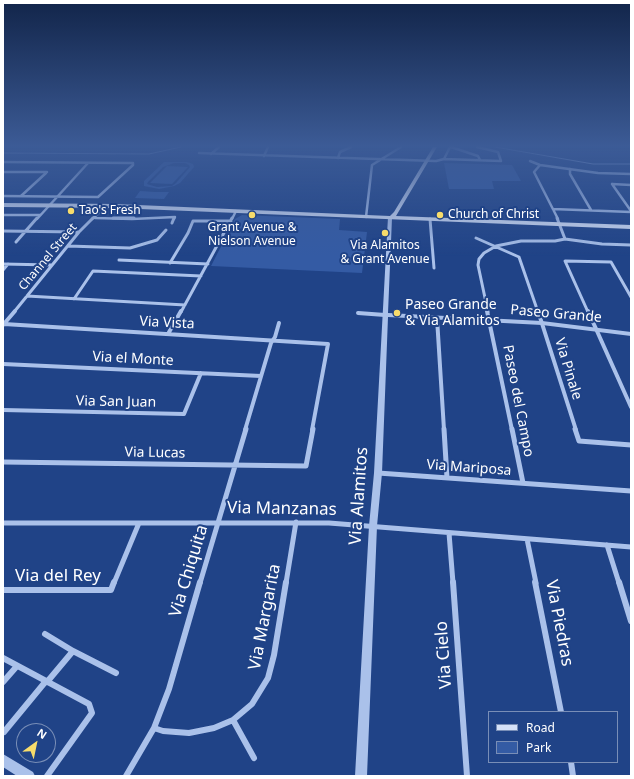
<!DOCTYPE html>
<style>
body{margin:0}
#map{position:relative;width:634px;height:779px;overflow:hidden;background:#204387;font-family:"Noto Sans",sans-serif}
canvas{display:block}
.frame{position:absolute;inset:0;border:4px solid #fff;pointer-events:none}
.legend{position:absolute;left:488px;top:711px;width:130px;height:52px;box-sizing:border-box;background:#204387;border:1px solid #798eb7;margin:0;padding:5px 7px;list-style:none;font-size:12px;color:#fff}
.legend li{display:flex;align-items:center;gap:8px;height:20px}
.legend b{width:20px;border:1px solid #798eb7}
.north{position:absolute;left:16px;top:723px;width:40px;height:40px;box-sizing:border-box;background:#204387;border:1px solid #798eb7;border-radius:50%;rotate:33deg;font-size:11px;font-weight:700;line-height:16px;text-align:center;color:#fff}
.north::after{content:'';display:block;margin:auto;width:14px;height:18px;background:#f7dc6b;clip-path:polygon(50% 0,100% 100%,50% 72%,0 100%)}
</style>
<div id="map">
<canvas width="634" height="779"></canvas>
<div class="frame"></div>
<ul class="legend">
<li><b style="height:5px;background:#d5e1f8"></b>Road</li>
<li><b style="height:11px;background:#345ba4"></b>Park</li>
</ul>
<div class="north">N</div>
</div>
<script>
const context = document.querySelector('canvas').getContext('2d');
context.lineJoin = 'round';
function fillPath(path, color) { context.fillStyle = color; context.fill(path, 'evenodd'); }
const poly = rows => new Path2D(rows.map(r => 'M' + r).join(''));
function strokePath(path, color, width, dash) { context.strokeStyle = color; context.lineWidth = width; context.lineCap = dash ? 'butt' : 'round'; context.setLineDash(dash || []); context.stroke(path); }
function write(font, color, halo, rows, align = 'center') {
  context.font = font + ' "Noto Sans",sans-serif'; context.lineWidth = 4; context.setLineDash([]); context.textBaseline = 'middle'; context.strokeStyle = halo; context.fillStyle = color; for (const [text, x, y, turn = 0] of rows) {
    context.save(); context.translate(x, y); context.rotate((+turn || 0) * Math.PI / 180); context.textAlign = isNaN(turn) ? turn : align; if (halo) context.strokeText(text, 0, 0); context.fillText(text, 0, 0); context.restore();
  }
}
const green = poly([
 [164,162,187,162,193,164,194,167,180,183,174,186,159,189,144,186,144,181],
 [174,163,185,163,189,165,190,167,176,183,172,186,157,187,147,184,148,182,163,167],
 [444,163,512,165,521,181,492,181,494,189,449,189],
 [167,166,188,167,172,184,150,183],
 [140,191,155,192,169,192,164,199,135,198],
 [242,215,340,219,339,230,367,232,362,273,211,266,235,219]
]);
const stream = poly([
 [495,147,593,164,631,164],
 [3,153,149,154,181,147]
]);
const minorFar4 = poly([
 [451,147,478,156,480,160],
 [199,153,436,161,444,159,450,147],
 [211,154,219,147],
 [264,156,268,147],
 [338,158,340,152,351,147],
 [444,159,501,161,498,152,477,147],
 [530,161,540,165,598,173,631,174],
 [3,162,133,163,133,165,98,197,3,196],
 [540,165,534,172,558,219],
 [570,169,570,174,591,210],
 [3,172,47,172],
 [612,184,631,211],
 [612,184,631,185],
 [21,196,46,173],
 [553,209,631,212],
 [3,215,40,215],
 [366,217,372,165,401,147],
 [95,218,132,219,175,217,174,219],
 [37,219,88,163],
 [92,219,102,210,110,206],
 [232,219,236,211]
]);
const minorFar3 = poly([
 [113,218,134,218],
 [557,218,565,239],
 [430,219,434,268],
 [172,223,174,218],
 [3,231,79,232],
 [476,238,519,257,538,312],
 [16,242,37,218],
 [68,246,130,248,157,240,166,230],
 [119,260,208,264],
 [170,263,188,233,193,221,231,221],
 [3,264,51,265],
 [3,270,8,264],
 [27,296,185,305],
 [74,299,93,271,201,276],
 [14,312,79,232,93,218],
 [181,312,232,218],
 [488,312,478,265,479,259,484,253,496,246,521,241,555,241,565,239,602,244,631,245],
 [588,312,565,261,611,262,631,297]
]);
const minorFar2 = poly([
 [487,311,512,430],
 [538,311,576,430],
 [588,311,631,407],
 [358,313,385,315],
 [437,318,444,430],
 [4,324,328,344,312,430],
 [3,325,15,311],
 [168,334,181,311],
 [3,364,261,376],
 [3,410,184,414,201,373],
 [245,430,271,343,275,337,279,323]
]);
const minorFar1 = poly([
 [444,429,447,478],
 [512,429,523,483],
 [575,429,579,441,631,445],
 [3,462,306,466,313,429],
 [378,473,631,491],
 [3,523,329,523,631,547],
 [449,533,453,583],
 [527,539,536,583],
 [607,545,619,583],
 [114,583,139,523],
 [200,583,246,429],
 [286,583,296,522]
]);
const minor = poly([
 [453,582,467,776],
 [535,582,561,712],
 [619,582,631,621],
 [3,590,111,590,114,582],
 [45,634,73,651],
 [3,658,89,704,92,713,47,776],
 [3,682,17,666],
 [47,682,73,651,116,673],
 [233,720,254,758],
 [154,728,163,731,189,733,214,728,233,720,252,704,268,678,274,655,286,582],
 [4,732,46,681],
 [571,762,573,776],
 [126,776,154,728,169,689,200,582]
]);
const tertiary = poly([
 [388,217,392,218,388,313,542,321,631,332,631,336,542,325,388,317,382,473,377,526,367,776,355,776,369,526,374,473,388,217],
 [3,754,33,772,35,776,17,776,3,767,3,754]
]);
const secondary = poly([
 [433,147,437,147,396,216,631,225,631,229,115,208,3,207,3,203,115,204,390,216,394,212,433,147]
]);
const markers = [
 [71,211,4,"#f7dc6b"],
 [252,215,4,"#f7dc6b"],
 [440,215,4,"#f7dc6b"],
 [385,233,4,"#f7dc6b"],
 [397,313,4,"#f7dc6b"]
];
const farPoinames = [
 ["Tao's Fresh",79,211],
 ["Church of Christ",448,215],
 ["Grant Avenue &",252,228,"center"],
 ["Nielson Avenue",252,242,"center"],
 ["Via Alamitos",385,246,"center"],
 ["& Grant Avenue",385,260,"center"]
];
const farStreetnames = [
 ["Channel Street",48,257,-50]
];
const poiNames = [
 ["Paseo Grande",405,305],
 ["& Via Alamitos",405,321]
];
const streetNames = [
 ["Paseo Grande",556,314,5],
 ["Via Vista",167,323,3],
 ["Via el Monte",133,359,3],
 ["Via Pinale",568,369,73],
 ["Paseo del Campo",518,401,79],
 ["Via San Juan",116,402,1],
 ["Via Lucas",155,453,1],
 ["Via Mariposa",469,468,4]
];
const nearStreetnames = [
 ["Via Alamitos",359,496,-86],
 ["Via Manzanas",282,509,1],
 ["Via Chiquita",189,571,-73],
 ["Via del Rey",58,576],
 ["Via Margarita",265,617,-79],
 ["Via Piedras",559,623,79],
 ["Via Cielo",444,655,-94]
];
fillPath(green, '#345ba4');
strokePath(stream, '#9ebaeb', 1);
strokePath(minorFar4, '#aac1ea', 2.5);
strokePath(minorFar3, '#aac1ea', 3);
strokePath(minorFar2, '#aac1ea', 4);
strokePath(minorFar1, '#aac1ea', 5);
strokePath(minor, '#aac1ea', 6);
fillPath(tertiary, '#aac1ea');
fillPath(secondary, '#d5e1f8');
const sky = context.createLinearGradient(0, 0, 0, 256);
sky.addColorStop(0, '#12254a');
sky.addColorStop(0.57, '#3c5b96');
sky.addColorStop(1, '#3c5b9600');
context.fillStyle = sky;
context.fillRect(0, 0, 634, 256);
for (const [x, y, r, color] of markers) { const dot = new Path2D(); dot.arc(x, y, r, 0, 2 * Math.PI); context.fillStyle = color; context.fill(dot); strokePath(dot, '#204387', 1.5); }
write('12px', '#fff', '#204387', farPoinames, 'left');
write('12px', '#fff', '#204387', farStreetnames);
write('14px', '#fff', '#204387', poiNames, 'left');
write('14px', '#fff', '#204387', streetNames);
write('17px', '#fff', '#204387', nearStreetnames);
</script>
